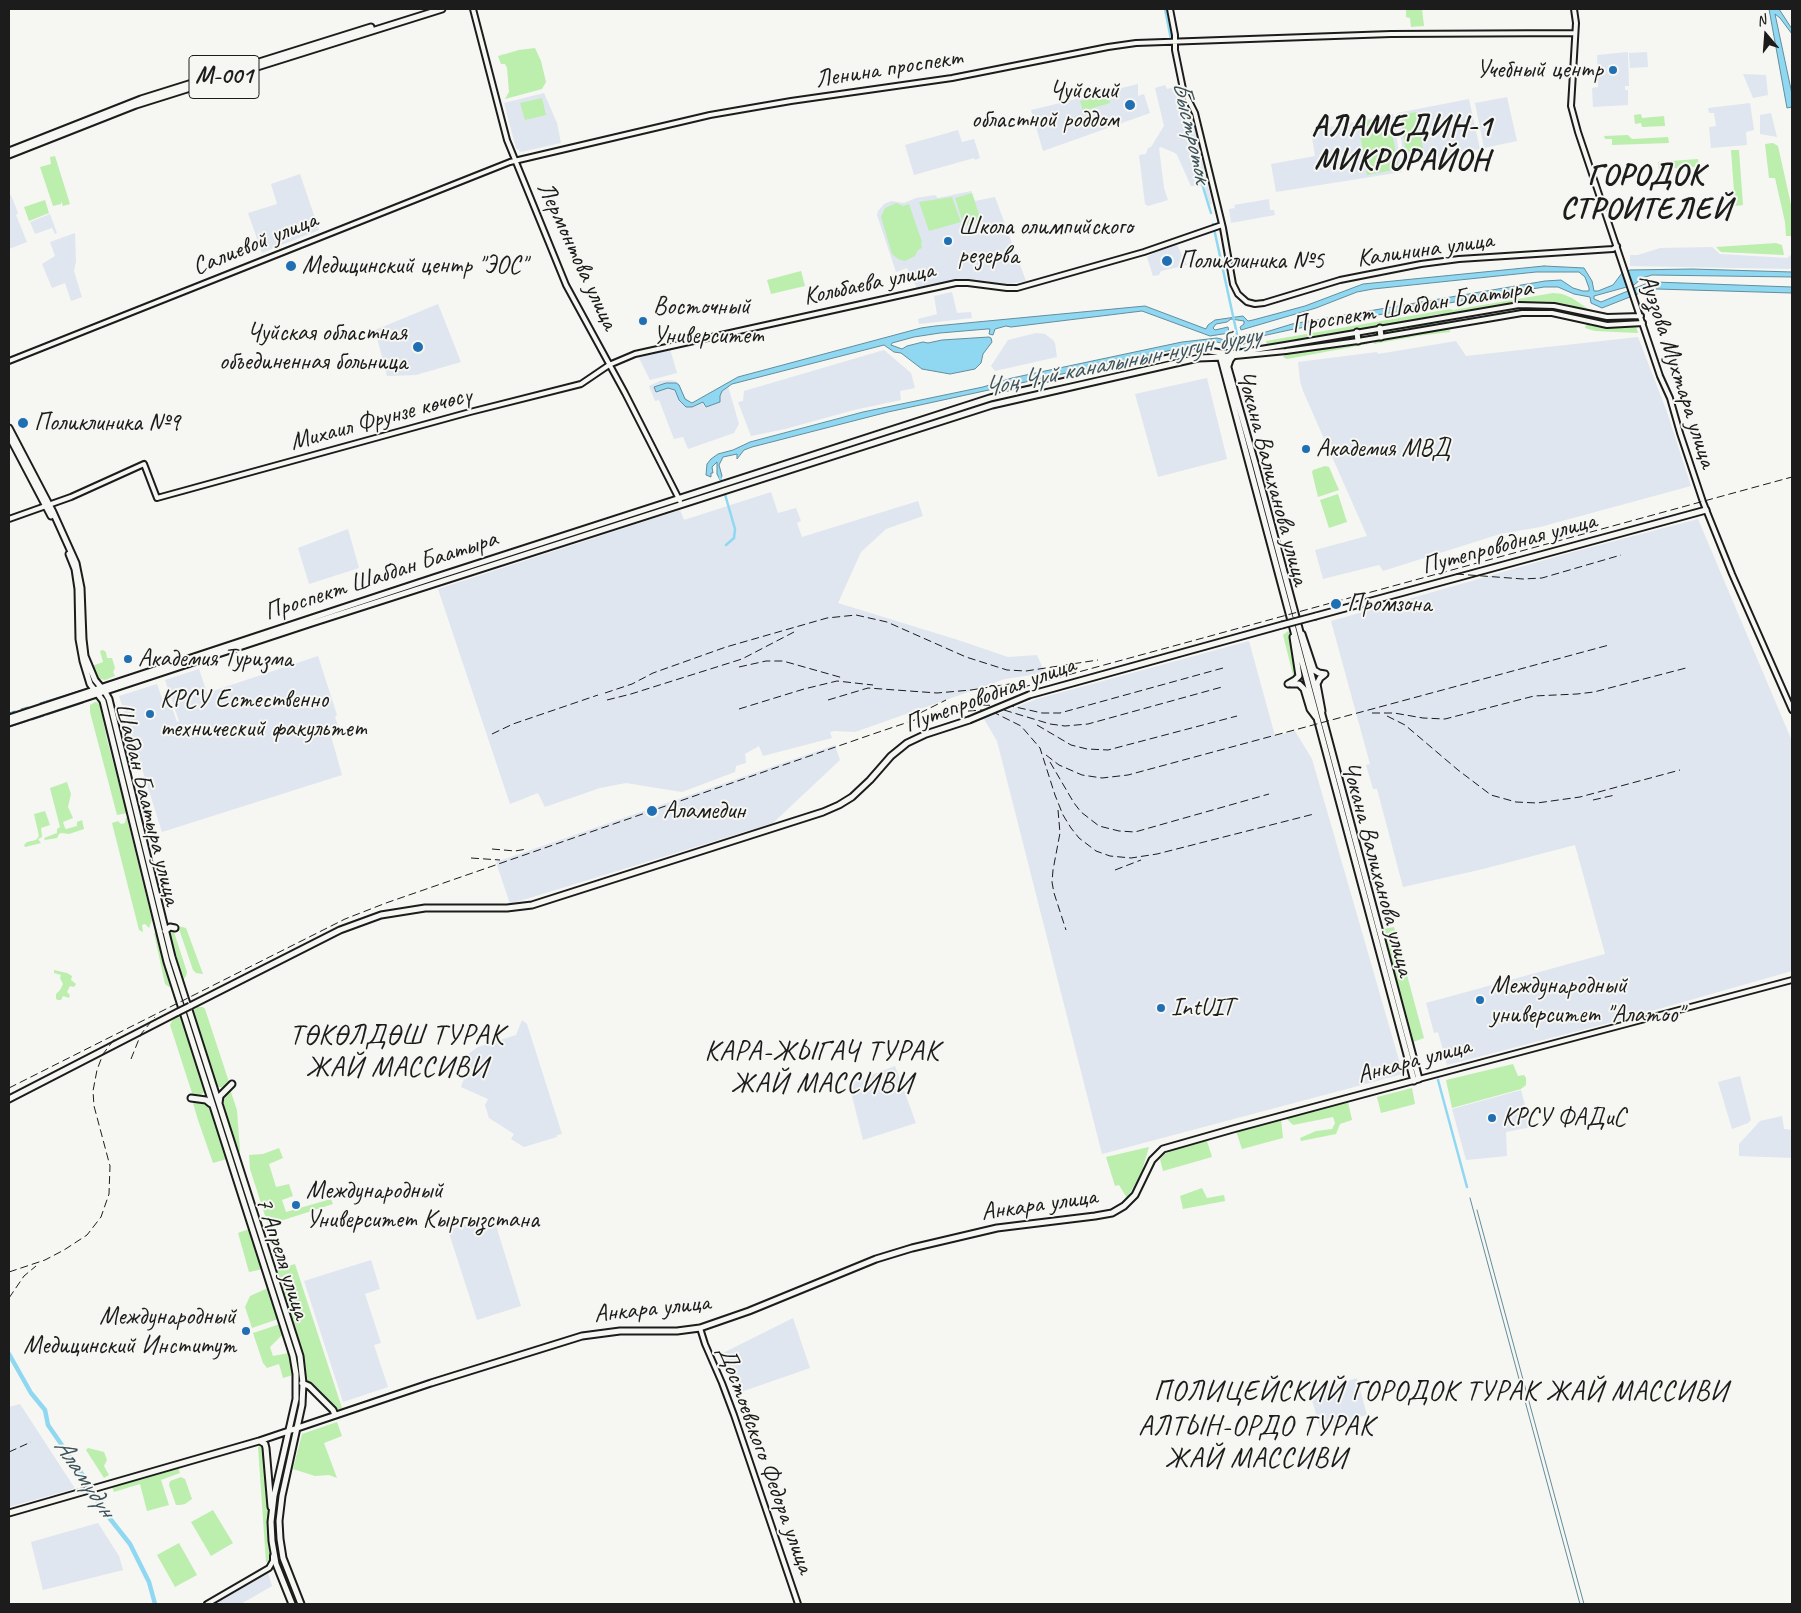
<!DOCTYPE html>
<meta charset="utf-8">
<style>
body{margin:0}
#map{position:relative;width:1801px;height:1613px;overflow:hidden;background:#f6f6f2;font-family:Caveat,sans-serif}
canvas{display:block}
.frame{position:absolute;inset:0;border:10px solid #1c1c1c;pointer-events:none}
.north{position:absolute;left:1741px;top:10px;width:50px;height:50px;-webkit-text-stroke:4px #f6f6f2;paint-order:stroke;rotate:342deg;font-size:14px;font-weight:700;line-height:20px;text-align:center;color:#1c1c1c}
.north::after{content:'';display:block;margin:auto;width:18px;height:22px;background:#1c1c1c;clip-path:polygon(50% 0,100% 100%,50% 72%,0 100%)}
</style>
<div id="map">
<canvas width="1801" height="1613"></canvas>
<div class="frame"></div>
<div class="north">N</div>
</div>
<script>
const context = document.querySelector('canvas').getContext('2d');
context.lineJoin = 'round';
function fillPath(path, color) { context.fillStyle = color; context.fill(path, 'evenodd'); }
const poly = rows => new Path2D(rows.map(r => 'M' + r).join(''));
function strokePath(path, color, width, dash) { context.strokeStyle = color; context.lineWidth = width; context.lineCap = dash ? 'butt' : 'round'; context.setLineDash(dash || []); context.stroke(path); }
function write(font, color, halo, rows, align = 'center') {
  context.font = font + ' Caveat,sans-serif'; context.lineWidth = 4; context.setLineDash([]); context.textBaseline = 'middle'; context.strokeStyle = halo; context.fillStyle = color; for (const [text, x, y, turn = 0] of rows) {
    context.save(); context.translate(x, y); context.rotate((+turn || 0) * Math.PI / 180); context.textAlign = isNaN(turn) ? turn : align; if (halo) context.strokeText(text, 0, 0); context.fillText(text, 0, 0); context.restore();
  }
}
const built = poly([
 [1628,52,1629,86,1625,86,1625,90,1628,90,1628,105,1593,107,1592,88,1598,87,1597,55],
 [1647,52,1648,67,1630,68,1629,53],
 [1743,74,1766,75,1768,95,1753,98],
 [1138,84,1138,96,1144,94,1150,113,1043,151,1031,110],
 [1165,85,1167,89,1178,86,1192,153,1201,186,1191,186,1177,155,1175,153,1161,147,1159,148,1164,188,1168,200,1148,206,1145,204,1139,155,1146,154,1148,148,1151,147,1164,126,1155,88],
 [544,93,557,123,561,143,521,152,516,148,504,103],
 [1507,97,1517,141,1484,148,1475,103],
 [1469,99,1480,149,1405,164,1397,113],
 [1750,103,1754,130,1746,132,1747,145,1711,148,1709,127,1716,126,1714,113,1709,113,1708,108],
 [1192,113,1212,204,1210,205,1196,162,1186,114],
 [1771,113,1777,137,1760,134,1760,115],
 [1393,114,1402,172,1276,192,1271,164,1315,156,1311,131],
 [958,130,962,142,974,139,980,158,975,160,974,158,914,175,905,145],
 [300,174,319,230,262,253,248,213,277,204,271,184],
 [971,191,975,201,995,197,1026,281,1008,284,965,279,917,288,907,268,896,272,877,215,878,211,884,204,891,201,904,203,916,198,935,195,938,198],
 [11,195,18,213,16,215,27,242,9,249,9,196],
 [1269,199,1270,210,1274,210,1275,215,1231,223,1229,209,1235,208,1234,205],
 [50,214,57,233,55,234,52,228,35,234,30,222],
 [75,233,76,261,74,271,82,297,71,301,65,283,52,288,42,264,55,256,50,242],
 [1177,245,1187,265,1161,271,1159,275,1153,276,1147,257,1154,253],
 [1712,247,1720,254,1787,258,1792,254,1792,269,1630,266,1630,255,1638,255,1660,248],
 [952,292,957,313,971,312,972,318,919,324,918,319,937,314,934,296],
 [438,304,461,362,416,375,387,376,375,330],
 [1036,333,1045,334,1053,340,1055,343,1057,357,995,371,991,366,1008,340],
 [1638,337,1667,412,1691,486,1540,527,1500,534,1383,571,1379,565,1323,579,1315,550,1367,536,1303,391,1300,381,1298,362,1377,352,1378,354,1456,341,1466,356],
 [670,349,677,373,650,380,639,358,646,354],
 [884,350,911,373,915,388,900,391,901,400,854,410,785,429,751,436,738,402,743,401,744,391],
 [1207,378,1227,459,1158,477,1135,394],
 [672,380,678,382,685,397,690,402,692,407,703,402,704,407,720,402,720,396,722,391,728,386,739,424,734,433,688,449,683,437,674,439,659,400,655,401,649,386,660,381],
 [771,492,778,513,796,508,801,521,797,523,802,537,918,501,923,516,886,529,861,552,838,603,958,640,1008,657,1037,655,1045,673,1005,679,855,732,834,731,830,732,832,738,763,756,759,746,745,754,746,763,736,766,735,772,682,792,626,783,600,788,545,807,538,793,510,804,438,589,680,510,684,520],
 [1698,519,1792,741,1792,971,1620,1020,1447,1065,1438,1032,1434,1033,1426,1003,1605,954,1575,845,1479,870,1403,887,1377,789,1373,789,1366,765,1370,764,1331,621,1573,552],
 [348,529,359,568,309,584,298,548],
 [1249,641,1275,736,1295,731,1312,759,1403,1074,1102,1154,997,741,984,719,1037,699],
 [318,656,337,715,335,717,339,729,331,736,342,775,162,832,119,696,157,684,165,707,171,705,177,722,179,721,165,680,199,669,207,693],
 [835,745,840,760,773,823,510,904,496,862],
 [522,1020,527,1024,562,1134,557,1135,557,1137,524,1147,511,1139,514,1134,489,1118,485,1105,488,1099,461,1087,467,1070,465,1062,468,1054,478,1047,516,1035],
 [895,1066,916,1123,863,1140,849,1084],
 [1740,1076,1751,1120,1748,1123,1732,1129,1718,1082],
 [1521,1090,1531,1127,1506,1132,1507,1156,1466,1160,1452,1109],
 [1782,1116,1784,1129,1792,1130,1792,1158,1739,1156,1739,1144,1760,1121],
 [493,1216,521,1306,477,1320,448,1230],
 [371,1260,380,1289,365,1294,381,1343,374,1345,388,1387,343,1402,304,1281],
 [793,1318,810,1368,735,1394,721,1354],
 [1357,1378,1367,1415,1320,1428,1310,1393],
 [20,1404,74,1487,73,1489,9,1507,9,1407],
 [98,1523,119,1556,123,1570,43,1590,31,1542],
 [268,1573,272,1586,241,1604,215,1604]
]);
const green = poly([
 [1406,9,1422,9,1424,26,1411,27,1410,18,1406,17],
 [535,48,541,61,546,82,542,89,505,99,509,92,507,68,505,64,501,64,498,56,519,50],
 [1107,93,1110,103,1083,111,1080,101],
 [542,98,546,115,525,120,520,103],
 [1417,112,1423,149,1406,152,1400,115],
 [1641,114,1642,118,1664,116,1665,126,1642,127,1641,123,1635,124,1634,115],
 [1389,117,1399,169,1367,175,1358,122],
 [1628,135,1632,139,1668,137,1669,143,1612,145,1612,139,1605,139,1604,136],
 [1773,143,1778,146,1792,209,1792,236,1786,236,1785,222,1775,178,1769,178,1765,144],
 [1731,150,1739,150,1743,205,1735,206],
 [55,156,70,204,63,206,61,201,61,204,53,206,40,167,51,164,50,157],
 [1698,159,1699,165,1694,167,1659,169,1658,162],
 [972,193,981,220,964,226,955,198],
 [952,197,961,222,929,231,919,202],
 [45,200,49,213,29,221,24,207],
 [896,203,903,206,909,204,922,242,921,243,922,248,918,250,915,256,905,261,898,259,892,254,881,217,885,208],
 [1776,243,1782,245,1784,255,1721,252,1716,247],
 [801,271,805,286,771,294,767,280],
 [1553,293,1562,294,1572,298,1594,313,1553,304,1517,303,1446,316,1439,314,1429,316,1424,319,1267,346,1266,341,1450,309,1453,310],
 [1527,306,1549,307,1582,314,1583,317,1582,318,1538,310,1502,313,1500,311,1500,310],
 [1446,319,1447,323,1385,333,1386,329],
 [1587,323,1609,326,1636,326,1638,333,1595,331,1585,328],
 [1449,327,1450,332,1417,336,1374,344,1374,342,1378,339],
 [1353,335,1355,337,1353,340,1300,348,1262,351],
 [1364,341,1368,344,1287,359,1283,357,1287,353],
 [1325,466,1329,467,1339,490,1318,497,1312,472,1313,470],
 [1338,494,1347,522,1329,528,1320,500],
 [1288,631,1291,633,1291,643,1298,673,1294,679,1283,635],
 [103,650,106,652,107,658,112,658,115,668,113,672,115,676,105,680,97,678,92,666,103,662,100,651],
 [95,702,99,703,100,705,107,740,127,813,117,815,90,712,90,705],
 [67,782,71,794,68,807,73,818,63,822,65,828,66,829,77,826,77,822,82,820,84,829,69,834,61,833,59,834,57,838,45,840,44,838,57,833,57,829,60,827,50,788],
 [45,811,50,825,41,828,42,837,38,839,41,843,25,847,24,845,27,842,36,840,39,836,34,814],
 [126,818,127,818,152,920,149,928,145,924,142,925,143,932,139,930,112,823,118,821,121,824,125,823],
 [178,926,186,928,203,974,196,973,193,970],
 [1394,927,1424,1038,1413,1042,1383,929],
 [168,929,173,929,187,972,186,976,183,980,181,980,167,931],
 [154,933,157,934,171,986,169,987,165,984],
 [54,970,67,973,72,976,71,980,76,984,74,987,70,986,67,992,70,995,69,998,63,996,61,1000,58,1000,56,999,56,994,60,990,63,984,60,978,61,975,54,973],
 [198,1007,203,1007,205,1009,229,1082,223,1088,216,1086,191,1011],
 [187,1012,268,1264,266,1265,184,1013],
 [180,1016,204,1088,204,1092,201,1095,194,1095,192,1093,170,1025,173,1019],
 [1513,1064,1518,1076,1524,1075,1526,1078,1526,1085,1521,1089,1452,1108,1446,1080],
 [1412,1088,1415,1104,1381,1113,1377,1097],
 [230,1089,237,1110,240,1151,238,1154,221,1103,221,1098],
 [195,1100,201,1100,209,1104,227,1159,213,1163,198,1120,193,1103],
 [1348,1102,1352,1120,1340,1124,1336,1134,1301,1141,1300,1138,1316,1131,1332,1129,1335,1123,1333,1117,1293,1125,1286,1118],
 [1281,1119,1283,1138,1242,1149,1236,1131],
 [1207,1141,1212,1157,1163,1171,1160,1159,1165,1154,1172,1150],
 [1149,1147,1141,1174,1127,1198,1119,1185,1115,1186,1106,1157],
 [279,1148,283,1158,269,1164,276,1187,289,1184,293,1196,282,1200,286,1212,331,1199,333,1204,268,1225,250,1169,249,1155,263,1154],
 [1202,1188,1207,1198,1224,1195,1225,1201,1183,1209,1180,1196],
 [249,1229,263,1269,249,1272,238,1233],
 [295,1264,342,1408,336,1410,306,1379,305,1362,300,1345,275,1270],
 [268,1288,278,1319,252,1328,245,1307,250,1296],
 [280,1324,283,1334,270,1347,273,1356,289,1353,293,1375,283,1378,279,1364,267,1368,263,1363,253,1333],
 [337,1422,342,1436,324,1443,337,1478,329,1475,315,1476,293,1469,302,1434],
 [263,1445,272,1561,266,1562,258,1447],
 [88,1448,104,1452,107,1460,104,1466,109,1475,104,1478,86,1450],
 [178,1467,180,1473,161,1480,169,1505,147,1511,140,1484,114,1492,112,1487],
 [181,1477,185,1479,192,1499,185,1504,180,1505,176,1505,169,1485,170,1481],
 [213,1510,233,1543,211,1556,191,1522],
 [179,1543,197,1575,175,1587,157,1555]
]);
const water = poly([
 [1769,9,1779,9,1792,29,1792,34,1780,18,1775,14,1792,94,1792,107,1787,108,1769,9],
 [1544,266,1584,268,1592,281,1594,291,1598,291,1613,285,1622,273,1630,270,1692,269,1792,272,1792,277,1652,275,1642,278,1634,285,1594,296,1594,299,1601,302,1645,284,1655,282,1792,287,1792,293,1657,289,1645,291,1602,308,1591,303,1590,297,1574,294,1558,287,1544,287,1294,329,1262,336,1244,344,1233,346,1213,341,888,412,752,447,744,450,737,459,737,454,723,457,719,465,722,476,720,480,717,474,717,462,712,467,713,473,711,473,711,477,706,475,707,464,711,459,718,454,733,450,750,442,863,412,983,387,1012,378,1182,342,1217,338,1225,340,1230,337,1266,332,1292,324,1545,281,1561,280,1573,288,1583,291,1589,291,1589,288,1585,277,1579,272,1536,272,1373,289,1357,292,1316,308,1241,330,1240,327,1244,324,1244,321,1231,319,1227,322,1216,324,1213,328,1215,330,1228,327,1229,333,1210,336,1142,311,1011,327,1006,326,995,329,993,335,989,334,990,329,987,329,940,333,914,337,892,343,891,345,902,349,907,346,923,342,928,343,942,340,989,337,991,338,992,342,983,354,981,363,975,369,950,374,922,369,901,353,894,352,884,345,732,384,722,391,720,396,720,402,706,407,703,402,692,407,686,407,679,400,675,390,668,388,656,392,654,387,666,383,676,383,679,385,685,399,692,403,738,377,921,328,935,326,1145,306,1206,329,1208,325,1215,320,1243,316,1248,321,1253,320,1305,306,1363,284,1544,266]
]);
const stream = poly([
 [40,703,82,690],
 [21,709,28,707],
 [9,713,15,711],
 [47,715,83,703],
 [32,720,44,716],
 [9,727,28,721],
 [1470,1198,1580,1604],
 [1477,1210,1584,1604]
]);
const canal = poly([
 [1165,9,1171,39],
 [1173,50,1195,161,1211,213],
 [1213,224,1240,348],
 [720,477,735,529,734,538,726,545],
 [1438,1080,1467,1187]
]);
const river = poly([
 [9,1354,31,1393,45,1410,48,1425,84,1477,100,1506,130,1544,149,1582,155,1604]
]);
const secondary = poly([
 [473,9,507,140,553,253,566,285,625,393,680,501],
 [1170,9,1175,35,1175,50,1183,89,1195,113,1223,228,1233,284,1238,294,1247,302,1255,304,1264,303,1340,280,1421,264,1459,259,1613,249,1617,246],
 [1574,9,1576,23,1571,106,1578,132,1660,376,1670,398,1680,433,1703,502,1732,574,1792,710],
 [1221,353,1236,353,1285,345,1519,305,1554,306,1607,317,1641,316],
 [1225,357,1286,351,1358,341,1522,313,1552,313,1607,325,1643,323],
 [9,361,510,162,710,115,791,101,952,78,1108,47,1136,43,1391,34,1574,33],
 [9,519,71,497,144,464,157,498,470,412,581,384,609,365,635,354,956,283,968,283,1007,288,1017,288,1144,252,1222,225],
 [1419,1079,1792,980],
 [700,1328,705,1344,722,1383,734,1415,798,1604],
 [207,1604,269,1568,273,1561,273,1556]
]);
const primary = poly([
 [9,151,141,99,371,27],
 [9,155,136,105,442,9],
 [1380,328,1381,337],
 [1357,332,1358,341],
 [1220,355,1414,1081],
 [1228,366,1230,360,1233,356],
 [9,428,53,512,76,563,81,588,83,639,85,656,95,680,105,692,109,699,172,957,300,1356,303,1383,302,1405,282,1496,279,1521,280,1539,283,1558,301,1604],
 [9,436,51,516],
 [69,554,75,569,78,589,79,639,83,661,90,684,103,701,167,962,293,1356,296,1374,296,1399,274,1496,271,1522,272,1541,276,1564,292,1604],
 [1316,616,1706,510],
 [1302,634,1314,670,1319,673,1325,674],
 [1288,684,1295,680,1299,676,1293,637],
 [1291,684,1299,684,1304,689,1310,709,1316,717],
 [1029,695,1282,625],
 [1322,711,1317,684,1320,678,1324,675],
 [9,718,433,578,990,398,1204,350,1221,353],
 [9,723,312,623,992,405,1198,358,1225,357],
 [165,931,170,927,175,928],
 [190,1006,340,930,381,915,425,908,507,908,532,905,823,812,839,805,852,797,870,780,891,756,907,743,926,734,969,720],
 [191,1098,206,1100,211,1104],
 [9,1099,178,1012],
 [219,1103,220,1096,232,1084],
 [302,1383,309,1386,333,1410,335,1415],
 [260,1441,265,1444,266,1448,271,1507],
 [9,1513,259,1441,431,1383,582,1336,620,1331,677,1331,700,1328,749,1311,876,1259,912,1248,997,1228,1095,1216,1112,1213,1124,1206,1135,1195,1152,1160,1163,1149,1233,1129,1419,1079,1255,463,1225,357,1221,353]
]);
const rail = poly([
 [1456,574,1523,579,1542,578,1621,555],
 [739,667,766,661,783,661,843,678],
 [605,693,632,684,653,673,726,647,827,618,856,615,887,622,966,657,1007,670,1026,671,1098,660],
 [607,700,631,694,742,659,794,632],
 [828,700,868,688,937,693,971,690,1016,683],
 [982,705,1011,706,1042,713,1060,713,1223,668],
 [739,709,804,689,837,681,873,685],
 [1004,710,1050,724,1065,726,1088,724,1222,687],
 [956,712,982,710,993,712,1021,726,1040,748,1055,795,1063,815,1071,828,1079,838,1096,851,1110,856,1131,858,1157,854,1314,814],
 [920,713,946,700],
 [1372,713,1394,713,1423,718,1445,719,1534,696,1577,694,1594,692,1686,668],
 [1387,716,1405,725,1458,770,1491,795,1516,802,1537,803,1580,797,1680,770],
 [1037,725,1071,745,1087,749,1108,750,1237,716],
 [492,734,513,724,598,695],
 [1046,755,1059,765,1082,775,1102,778,1128,775,1609,645],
 [1050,762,1074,803,1081,812,1099,826,1119,831,1135,832,1269,794],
 [1593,800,1615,795],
 [1058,810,1060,833,1053,870,1052,882,1054,893,1066,930],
 [492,849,515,851,527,849],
 [471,858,500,860],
 [1115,870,1141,860],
 [131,1059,141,1034,155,1017],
 [9,1088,345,919,386,903,873,734,965,703,1792,477],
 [9,1272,45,1260,64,1250,87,1235,101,1217,109,1194,110,1166,94,1106,93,1091,97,1070,103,1054,116,1037],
 [9,1298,24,1276,36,1266],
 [9,1452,31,1442]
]);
const primaryBridge = poly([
 [1282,625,1316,616],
 [969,720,1029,695],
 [178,1012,190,1006]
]);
const markers = [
 [1613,70,5,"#1f6fb2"],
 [1130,105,6,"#1f6fb2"],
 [948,241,5,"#1f6fb2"],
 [1167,261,6,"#1f6fb2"],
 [291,266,6,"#1f6fb2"],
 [643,321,5,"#1f6fb2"],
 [418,347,6,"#1f6fb2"],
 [23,423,6,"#1f6fb2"],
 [1306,449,5,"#1f6fb2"],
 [1336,604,6,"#1f6fb2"],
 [128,659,5,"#1f6fb2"],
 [150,714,5,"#1f6fb2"],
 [652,811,6,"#1f6fb2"],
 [1480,1000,5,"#1f6fb2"],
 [1161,1008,5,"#1f6fb2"],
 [1492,1118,5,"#1f6fb2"],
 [296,1205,5,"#1f6fb2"],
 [246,1331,5,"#1f6fb2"]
];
const shields = [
 [224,77,70]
];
const shieldNames = [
 ["М-001",224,77]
];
const streetNames = [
 ["Ленина проспект",889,69,-9],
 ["Салиевой улица",255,244,-22],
 ["Калинина улица",1425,250,-8],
 ["Лермонтова улица",577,256,65],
 ["Кольбаева улица",869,284,-12],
 ["Проспект Шабдан Баатыра",1412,307,-9],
 ["Ауэзова Мухтара улица",1677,371,72],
 ["Михаил Фрунзе көчөсү",381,419,-15],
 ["Чокана Валиханова улица",1272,478,75],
 ["Путепроводная улица",1509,544,-15],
 ["Проспект Шабдан Баатыра",381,576,-18],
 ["Путепроводная улица",990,695,-20],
 ["Шабдан Баатыра улица",147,804,76],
 ["Чокана Валиханова улица",1377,869,75],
 ["Анкара улица",1414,1061,-15],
 ["Анкара улица",1039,1205,-8],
 ["7 Апреля улица",282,1258,72],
 ["Анкара улица",652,1309,-6],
 ["Достоевского Федора улица",765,1460,70]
];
const poiNames = [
 ["Учебный центр",1603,70,"right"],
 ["Чуйский",1119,91,"right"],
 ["областной роддом",1119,120,"right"],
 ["Школа олимпийского",958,227],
 ["резерва",958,256],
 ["Поликлиника №5",1178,261],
 ["Медицинский центр \"ЭОС\"",302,266],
 ["Восточный",653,307],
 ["Университет",653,336],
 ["Чуйская областная",407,333,"right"],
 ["объединенная больница",407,362,"right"],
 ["Поликлиника №9",34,423],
 ["Академия МВД",1316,449],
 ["Промзона",1347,604],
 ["Академия Туризма",138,659],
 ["КРСУ Естественно",160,700],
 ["технический факультет",160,729],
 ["Аламедин",663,811],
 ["Международный",1490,986],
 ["университет \"Алатоо\"",1490,1015],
 ["IntUIT",1171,1008],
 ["КРСУ ФАДиС",1502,1118],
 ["Международный",306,1191],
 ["Университет Кыргызстана",306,1220],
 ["Международный",236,1317,"right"],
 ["Медицинский Институт",236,1346,"right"]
];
const waterNames = [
 ["Быстроток",1191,132,77],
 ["Чоң Чүй каналынын нугун буруу",1122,362,-11],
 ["Аламүдүн",84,1478,56]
];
const quarterNames = [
 ["ТӨКӨЛДӨШ ТУРАК",397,1037],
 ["ЖАЙ МАССИВИ",397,1069],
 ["КАРА-ЖЫГАЧ ТУРАК",822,1053],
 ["ЖАЙ МАССИВИ",822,1085],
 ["ПОЛИЦЕЙСКИЙ ГОРОДОК ТУРАК ЖАЙ МАССИВИ",1441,1393],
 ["АЛТЫН-ОРДО ТУРАК",1256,1428],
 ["ЖАЙ МАССИВИ",1256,1460]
];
const districtNames = [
 ["АЛАМЕДИН-1",1402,127],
 ["МИКРОРАЙОН",1402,161],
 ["ГОРОДОК",1646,176],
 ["СТРОИТЕЛЕЙ",1646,210]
];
fillPath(built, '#dfe6f0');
fillPath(green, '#bceeae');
fillPath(water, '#90d8f1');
strokePath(water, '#628d9c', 1);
strokePath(stream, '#628d9c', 1);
strokePath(canal, '#90d8f1', 2.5);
strokePath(river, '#90d8f1', 4.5);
strokePath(secondary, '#1c1c1c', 8);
strokePath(primary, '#1c1c1c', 9);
strokePath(secondary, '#f6f6f2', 4);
strokePath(primary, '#f6f6f2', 5);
strokePath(rail, '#1c1c1c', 1, [8, 4]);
strokePath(primaryBridge, '#1c1c1c', 9, []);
strokePath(primaryBridge, '#f6f6f2', 5);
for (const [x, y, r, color] of markers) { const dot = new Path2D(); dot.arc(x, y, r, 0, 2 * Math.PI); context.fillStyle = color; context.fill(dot); strokePath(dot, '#f6f6f2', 2); }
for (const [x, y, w] of shields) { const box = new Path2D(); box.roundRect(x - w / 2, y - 21.5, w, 43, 4); context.fillStyle = '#f6f6f2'; context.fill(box); strokePath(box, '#1c1c1c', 1); }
write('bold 24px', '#1c1c1c', null, shieldNames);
write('25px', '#1c1c1c', '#f6f6f2', streetNames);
write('25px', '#1c1c1c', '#f6f6f2', poiNames, 'left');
write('italic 26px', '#3f545c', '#f6f6f2', waterNames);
context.letterSpacing = '1px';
write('28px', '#1c1c1c', '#f6f6f2', quarterNames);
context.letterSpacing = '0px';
context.letterSpacing = '1px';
write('bold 30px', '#1c1c1c', '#f6f6f2', districtNames);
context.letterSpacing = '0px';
</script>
